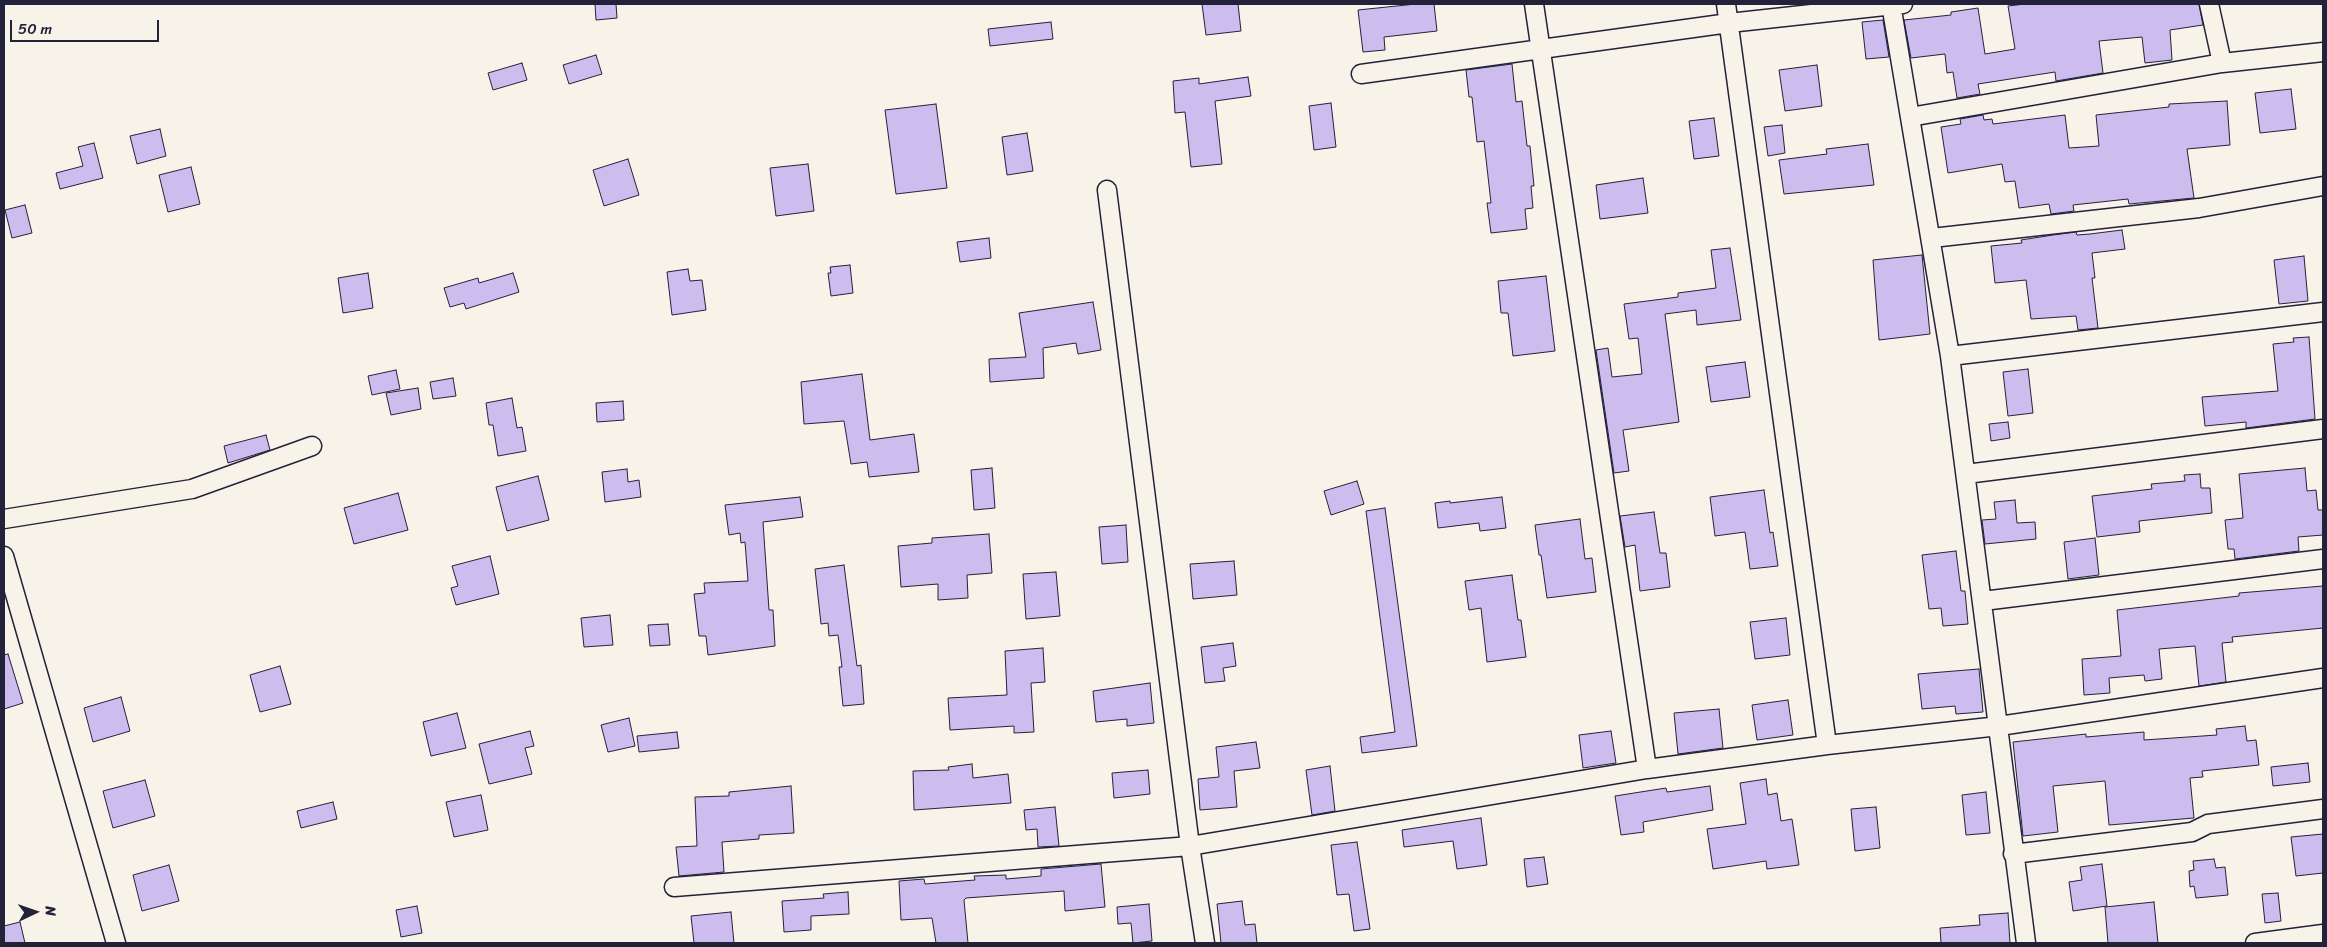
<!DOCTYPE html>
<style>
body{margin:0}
#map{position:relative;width:2327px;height:947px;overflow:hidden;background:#f7f3e8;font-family:Sriracha,sans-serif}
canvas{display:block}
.frame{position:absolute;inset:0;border:5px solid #22223b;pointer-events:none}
.north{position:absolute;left:10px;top:887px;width:50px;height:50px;-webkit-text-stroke:4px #f7f3e8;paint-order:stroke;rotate:87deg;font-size:14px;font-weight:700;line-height:20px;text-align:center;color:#22223b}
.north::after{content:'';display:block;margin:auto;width:18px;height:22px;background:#22223b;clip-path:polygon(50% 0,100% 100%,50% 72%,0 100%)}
.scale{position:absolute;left:10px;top:20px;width:149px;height:22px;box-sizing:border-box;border:2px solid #22223b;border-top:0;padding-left:6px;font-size:15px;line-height:18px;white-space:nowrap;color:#22223b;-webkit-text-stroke:4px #f7f3e8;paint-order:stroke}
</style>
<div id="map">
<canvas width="2327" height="947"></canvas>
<div class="frame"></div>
<div class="north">N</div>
<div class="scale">50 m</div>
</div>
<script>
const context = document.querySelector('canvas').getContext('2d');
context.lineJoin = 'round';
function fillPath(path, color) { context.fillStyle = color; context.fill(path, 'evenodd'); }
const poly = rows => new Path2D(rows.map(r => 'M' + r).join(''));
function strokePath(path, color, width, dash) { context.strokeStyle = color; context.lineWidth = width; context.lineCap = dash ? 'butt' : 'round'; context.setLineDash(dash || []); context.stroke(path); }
const building = poly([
 [595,4,616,4,617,18,596,20,595,4],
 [1202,4,1238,4,1241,31,1206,35,1202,4],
 [1416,4,1434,4,1437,31,1384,37,1385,50,1363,52,1358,10,1416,4],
 [2025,4,2199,4,2203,25,2170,30,2172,60,2145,63,2142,37,2099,41,2103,73,2056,81,2055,72,1978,84,1980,94,1957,98,1953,72,1947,73,1945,54,1911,58,1904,20,1951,15,1951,12,1978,8,1985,54,2015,49,2008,6,2025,4],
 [1883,20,1889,57,1866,59,1862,22,1883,20],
 [1051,22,1053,39,990,46,988,29,1051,22],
 [596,55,602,74,569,84,563,65,596,55],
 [522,63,527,80,493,90,488,73,522,63],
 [1512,64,1516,102,1522,101,1527,146,1530,146,1534,186,1531,186,1533,208,1525,209,1527,229,1491,233,1487,203,1491,203,1484,141,1477,142,1472,97,1469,97,1466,70,1512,64],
 [1817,65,1822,106,1785,111,1779,70,1817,65],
 [1248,77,1251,96,1215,101,1222,164,1191,167,1185,112,1175,113,1173,81,1199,78,1199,84,1248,77],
 [2291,89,2296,129,2260,133,2255,93,2291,89],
 [2227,101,2230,145,2187,149,2194,198,2129,204,2128,199,2073,205,2074,211,2051,214,2049,204,2019,208,2015,181,2005,182,2002,164,1948,173,1941,127,1961,124,1960,119,1983,115,1984,120,1992,119,1993,124,2065,115,2069,148,2099,146,2096,115,2169,107,2169,104,2227,101],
 [1331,103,1336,147,1314,150,1309,106,1331,103],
 [936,104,947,188,896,194,885,110,936,104],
 [1714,118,1719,156,1694,159,1689,121,1714,118],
 [1782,125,1785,153,1768,156,1764,127,1782,125],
 [160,129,166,156,137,164,130,136,160,129],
 [1027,133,1033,171,1007,175,1002,137,1027,133],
 [94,143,103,178,60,189,56,173,83,166,78,147,94,143],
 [1868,144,1874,185,1784,194,1779,160,1827,154,1826,149,1868,144],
 [628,159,639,195,604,206,593,170,628,159],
 [808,164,814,211,776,216,770,168,808,164],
 [191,167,200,204,168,212,159,175,191,167],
 [1643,178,1648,213,1600,219,1596,185,1643,178],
 [25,205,32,233,12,238,5,210,25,205],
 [2122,230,2125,249,2092,253,2095,278,2092,278,2098,328,2078,330,2076,316,2031,319,2026,280,1995,283,1991,246,2022,243,2021,240,2053,235,2076,232,2077,235,2090,234,2122,230],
 [989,238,991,258,960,262,957,242,989,238],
 [1730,248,1741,320,1697,325,1696,310,1665,314,1679,422,1623,430,1629,471,1614,473,1596,350,1608,348,1612,377,1642,374,1638,338,1629,339,1624,304,1678,297,1678,293,1716,288,1711,250,1730,248],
 [1922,255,1930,334,1879,340,1873,260,1922,255],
 [2304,256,2308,301,2279,304,2274,260,2304,256],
 [850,265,853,293,831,296,828,273,831,273,830,267,850,265],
 [688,269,690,281,702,280,706,310,672,315,667,272,688,269],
 [368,273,373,308,343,313,338,278,368,273],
 [513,273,519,292,466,309,464,303,450,307,444,288,478,278,479,283,513,273],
 [1546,276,1555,351,1513,356,1508,313,1501,313,1498,281,1546,276],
 [1093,302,1101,350,1078,354,1076,343,1043,348,1044,378,990,382,989,359,1026,357,1019,313,1093,302],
 [2309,337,2315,419,2246,428,2246,422,2205,426,2202,397,2278,391,2273,344,2294,342,2293,338,2309,337],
 [1745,362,1750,397,1711,402,1706,367,1745,362],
 [2028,369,2033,413,2008,416,2003,372,2028,369],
 [396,370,400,389,372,395,368,376,396,370],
 [862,374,870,440,914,434,919,472,869,477,867,462,851,464,844,421,804,424,801,382,862,374],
 [453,378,456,396,433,399,430,382,453,378],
 [418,388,421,409,391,415,386,393,418,388],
 [512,398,517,428,522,427,526,451,498,456,493,425,489,425,486,403,512,398],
 [623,401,624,420,597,422,596,403,623,401],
 [2008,422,2010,438,1991,441,1989,424,2008,422],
 [266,435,270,450,228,463,224,446,266,435],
 [992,468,995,508,974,510,971,470,992,468],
 [2305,468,2307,491,2316,490,2318,510,2323,510,2323,535,2298,537,2299,551,2235,559,2234,549,2228,549,2225,520,2243,518,2239,474,2305,468],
 [627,469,628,482,639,480,641,497,605,502,602,472,627,469],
 [2200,474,2201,488,2210,488,2212,513,2139,521,2140,532,2097,537,2092,496,2152,489,2151,484,2185,481,2184,475,2200,474],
 [538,476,549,520,507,531,496,487,538,476],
 [1357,481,1364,504,1331,515,1324,491,1357,481],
 [1764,490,1770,533,1773,532,1778,566,1750,569,1745,532,1715,536,1710,497,1764,490],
 [398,493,408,530,354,544,344,508,398,493],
 [800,497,803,517,763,522,769,610,773,610,775,646,708,655,706,636,699,636,694,594,705,593,704,583,748,581,745,542,741,543,740,533,729,535,725,505,800,497],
 [1502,497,1506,528,1480,531,1479,523,1438,528,1435,503,1450,501,1450,503,1502,497],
 [2015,500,2017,523,2035,522,2036,539,1985,544,1982,520,1996,519,1994,502,2015,500],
 [1385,508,1417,746,1362,753,1360,737,1395,732,1366,511,1385,508],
 [1654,512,1660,553,1666,553,1670,587,1640,591,1635,545,1625,547,1620,516,1654,512],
 [1580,519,1585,559,1592,558,1596,592,1547,598,1541,555,1539,555,1535,525,1580,519],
 [1126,525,1128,562,1102,564,1099,527,1126,525],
 [989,534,992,573,967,575,968,598,938,600,938,584,901,587,898,546,932,543,932,538,989,534],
 [2095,538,2099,575,2068,579,2064,542,2095,538],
 [1956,551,1961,591,1965,591,1968,624,1943,626,1941,608,1929,609,1922,555,1956,551],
 [490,556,499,594,456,605,451,588,458,586,452,566,490,556],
 [1234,561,1237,595,1193,599,1190,564,1234,561],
 [844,565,857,666,861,665,864,704,843,706,839,667,842,667,838,635,829,636,828,623,821,624,815,569,844,565],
 [1056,572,1060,616,1026,619,1023,574,1056,572],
 [1512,575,1518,620,1521,620,1526,657,1487,662,1481,608,1469,610,1465,581,1512,575],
 [2323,586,2323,628,2232,637,2233,642,2222,643,2226,682,2199,686,2195,646,2159,649,2162,679,2145,681,2144,675,2109,678,2110,693,2084,695,2082,659,2121,656,2117,610,2239,596,2239,593,2323,586],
 [610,615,613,645,584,647,581,618,610,615],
 [1786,618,1790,655,1755,659,1750,622,1786,618],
 [668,624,670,645,650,646,648,625,668,624],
 [1233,643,1236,666,1223,668,1225,681,1205,683,1201,647,1233,643],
 [1043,648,1045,682,1031,683,1034,732,1014,733,1014,726,950,730,948,698,1007,695,1005,651,1043,648],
 [8,654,23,703,4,709,4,655,8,654],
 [280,666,291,704,260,712,250,675,280,666],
 [1979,669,1983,712,1956,714,1955,706,1922,709,1918,674,1979,669],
 [1150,683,1154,723,1127,726,1127,719,1096,722,1093,691,1150,683],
 [121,697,130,731,93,742,84,708,121,697],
 [1788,700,1793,735,1757,740,1752,705,1788,700],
 [1719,709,1723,748,1678,754,1674,713,1719,709],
 [457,713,466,748,431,756,423,722,457,713],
 [629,718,635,746,608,752,601,725,629,718],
 [2245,726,2247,741,2256,740,2259,765,2202,771,2203,777,2190,778,2194,818,2109,825,2105,781,2053,786,2058,832,2023,836,2013,742,2086,734,2086,737,2144,732,2144,740,2217,735,2216,729,2245,726],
 [530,731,534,746,525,748,532,774,489,784,479,744,530,731],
 [1611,731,1616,763,1583,768,1579,735,1611,731],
 [677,732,679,748,639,752,637,736,677,732],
 [1256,742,1260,768,1234,771,1237,807,1200,810,1198,779,1219,777,1216,747,1256,742],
 [2308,763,2310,782,2273,786,2271,767,2308,763],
 [972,764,973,778,1008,774,1011,803,914,810,913,771,949,770,948,767,972,764],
 [1330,766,1335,811,1312,815,1306,770,1330,766],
 [1148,770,1150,794,1114,798,1112,773,1148,770],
 [1766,779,1768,795,1777,793,1781,821,1792,819,1799,865,1767,869,1766,861,1713,869,1707,829,1746,824,1740,783,1766,779],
 [145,780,155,816,113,828,103,791,145,780],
 [791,786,794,833,759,835,759,839,722,842,724,872,679,876,676,847,697,846,695,797,729,796,729,792,791,786],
 [1710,786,1713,810,1643,822,1644,832,1621,835,1615,796,1666,788,1667,792,1710,786],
 [1986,792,1990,833,1966,835,1962,795,1986,792],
 [481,795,488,830,454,837,446,802,481,795],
 [333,802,337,819,301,828,297,811,333,802],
 [1055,807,1059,846,1038,847,1037,829,1026,830,1024,810,1055,807],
 [1876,807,1880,848,1855,851,1851,809,1876,807],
 [1481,818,1487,865,1457,869,1453,841,1404,847,1402,830,1481,818],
 [2323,834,2323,873,2296,876,2291,837,2323,834],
 [1357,842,1370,929,1354,931,1349,894,1337,895,1331,845,1357,842],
 [1544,857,1548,884,1527,887,1524,859,1544,857],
 [2214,859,2216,868,2225,867,2228,895,2196,898,2194,886,2190,887,2189,871,2194,870,2193,861,2214,859],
 [1101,864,1105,907,1065,911,1064,891,966,898,964,900,968,943,936,943,932,918,901,920,899,881,924,879,925,884,975,880,974,876,1006,875,1006,879,1041,876,1041,869,1101,864],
 [2102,864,2107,906,2073,911,2069,882,2082,880,2080,867,2102,864],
 [169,865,179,901,142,911,133,875,169,865],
 [848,892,849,914,811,916,811,930,784,932,782,901,824,898,823,894,848,892],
 [2278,893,2281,921,2265,923,2262,894,2278,893],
 [1242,901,1245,925,1255,924,1257,943,1221,943,1217,904,1242,901],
 [2154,902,2158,943,2108,943,2105,907,2154,902],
 [1149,904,1152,941,1133,943,1131,923,1118,924,1117,907,1149,904],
 [417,906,422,933,401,937,396,910,417,906],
 [731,912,734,943,694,943,691,916,731,912],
 [2008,913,2010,943,1941,943,1940,928,1980,925,1979,915,2008,913],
 [20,922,25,943,4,943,4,926,20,922]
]);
const minor = poly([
 [1534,4,1647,769],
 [1726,4,1827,745],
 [1891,4,1950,356,2026,943],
 [2209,4,2222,63],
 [1361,74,1729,23,1903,4],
 [1910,117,2222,63,2323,52],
 [1107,190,1190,846,1205,943],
 [1932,238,2199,208,2323,186],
 [1950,356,2323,312],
 [1966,474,2323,429],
 [4,519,192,489,312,446],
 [4,556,116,943],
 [1983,601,2323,559],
 [2013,854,2192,832,2208,824,2323,809],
 [674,887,1190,846,1647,769,1827,745,1999,726,2323,678],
 [2255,943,2323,934]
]);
fillPath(building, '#cdbcee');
strokePath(building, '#22223b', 1);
strokePath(minor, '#22223b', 21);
strokePath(minor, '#f7f3e8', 18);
</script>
